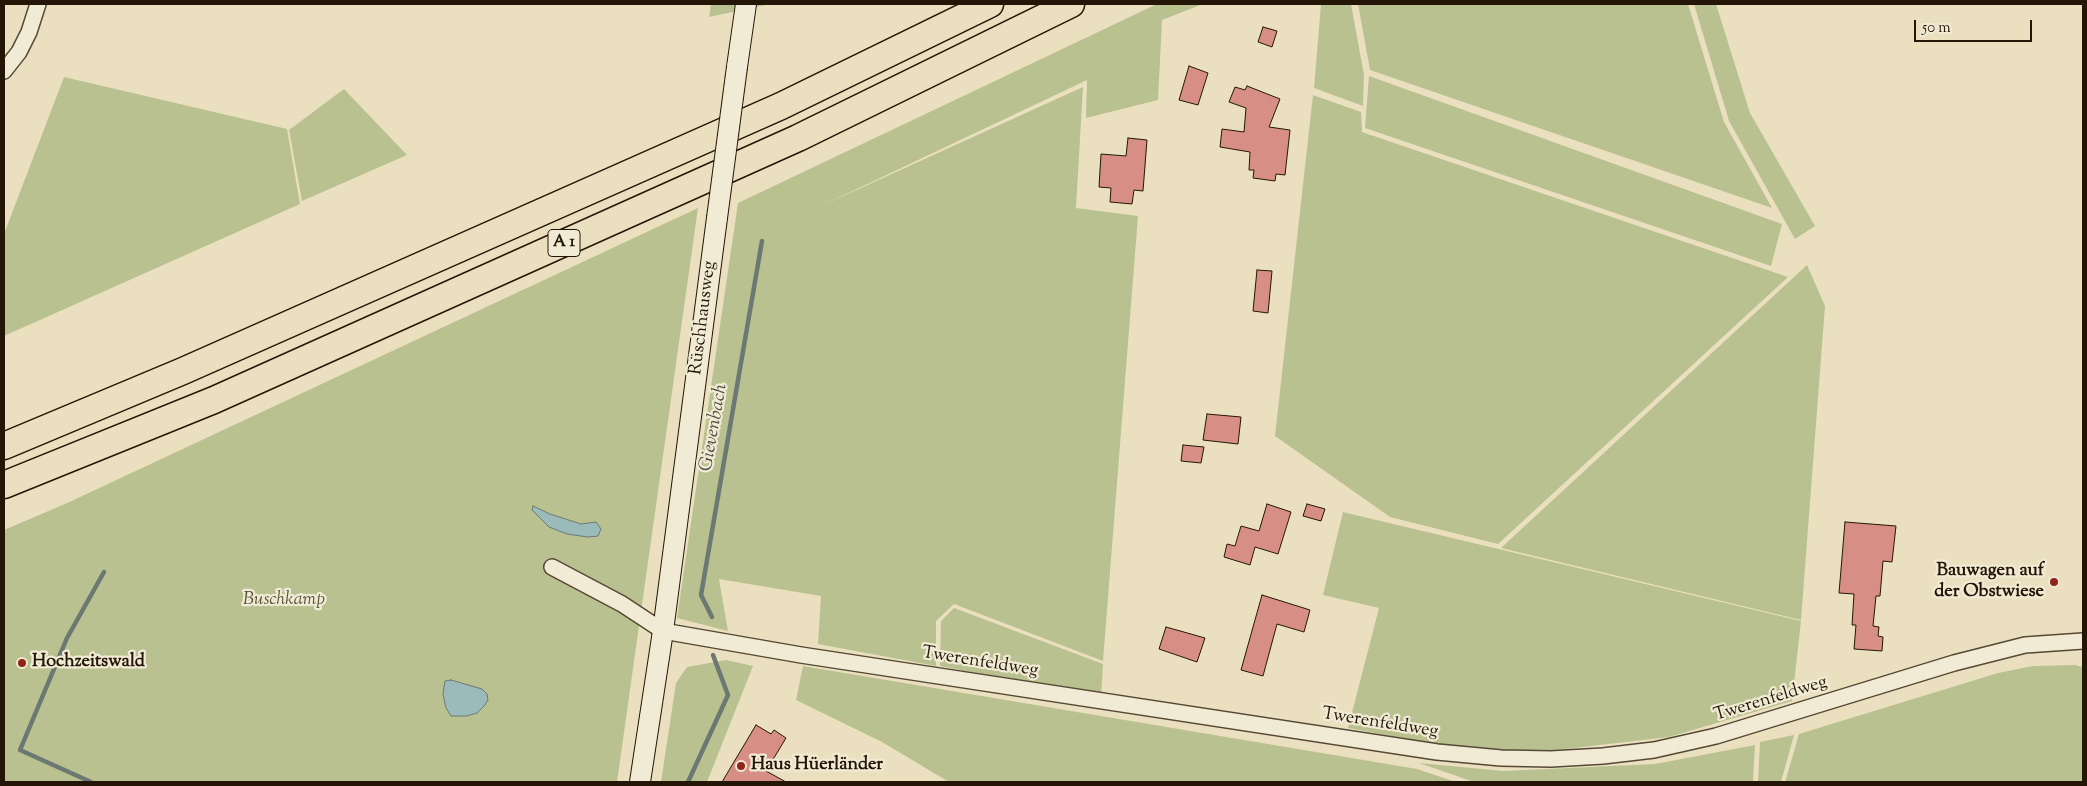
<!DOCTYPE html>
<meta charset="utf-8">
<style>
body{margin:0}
#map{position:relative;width:2087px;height:786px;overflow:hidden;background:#eae0bf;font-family:"Sorts Mill Goudy",serif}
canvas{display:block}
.frame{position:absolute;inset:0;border:5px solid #241606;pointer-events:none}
.scale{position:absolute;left:1914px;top:20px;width:118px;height:22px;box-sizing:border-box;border:2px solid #241606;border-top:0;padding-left:6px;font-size:15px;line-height:18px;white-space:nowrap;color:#241606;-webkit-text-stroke:4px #f1ebd5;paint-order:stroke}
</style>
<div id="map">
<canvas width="2087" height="786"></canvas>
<div class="frame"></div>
<div class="scale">50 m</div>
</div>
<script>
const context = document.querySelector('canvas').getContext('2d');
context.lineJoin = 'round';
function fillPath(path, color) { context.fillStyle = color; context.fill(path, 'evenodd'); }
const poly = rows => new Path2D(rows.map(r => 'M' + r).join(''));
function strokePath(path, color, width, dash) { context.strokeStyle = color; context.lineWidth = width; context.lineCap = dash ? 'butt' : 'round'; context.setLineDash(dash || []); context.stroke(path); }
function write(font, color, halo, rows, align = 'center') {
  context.font = font + ' "Sorts Mill Goudy",serif'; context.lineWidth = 4.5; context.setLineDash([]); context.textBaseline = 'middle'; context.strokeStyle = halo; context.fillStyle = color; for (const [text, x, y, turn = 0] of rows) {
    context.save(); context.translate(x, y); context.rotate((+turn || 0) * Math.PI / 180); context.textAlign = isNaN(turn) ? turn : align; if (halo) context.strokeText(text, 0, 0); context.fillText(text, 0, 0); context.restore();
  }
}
const green = poly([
 [711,4,770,4,709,17],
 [1157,4,1203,4,1162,20,1158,100,1086,118,1087,80,819,207,1083,87,1076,208,1138,216,1103,661,954,604,936,621,936,666,818,644,821,596,719,579,728,631,677,618,738,203],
 [1321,4,1351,4,1364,75,1363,106,1314,88],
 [1358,4,1688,4,1724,122,1772,208,1370,70],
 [1694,4,1716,4,1750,113,1815,226,1795,239,1729,121],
 [1369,76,1782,224,1771,266,1365,128],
 [64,77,287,129,300,204,4,336,4,234],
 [344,89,407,155,302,201,289,130],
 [1313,95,1361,112,1362,132,1788,277,1498,544,1390,517,1275,436],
 [698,208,617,782,4,782,4,530,65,504],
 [533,506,550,514,581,524,596,522,567,534],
 [457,682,465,684,484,706,477,713,467,716,446,708,445,702],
 [1807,265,1825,306,1801,620,1501,548],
 [1343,512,1801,621,1792,701,1669,737,1557,750,1496,753,1436,744,1348,728,1379,608,1323,595],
 [954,608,1103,664,1101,698,940,666,941,621],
 [726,660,753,666,707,782,661,782,676,683,687,667],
 [2075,665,2083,667,2083,782,1785,782,1799,734,1998,673,2033,666],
 [803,666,1417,769,1456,782,949,782,882,742,796,700],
 [1794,735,1781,782,1758,782,1760,742],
 [1755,745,1753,782,1474,782,1419,763,1503,771,1655,764]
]);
const water = poly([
 [533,506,550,514,581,524,596,522,601,529,598,536,588,537,567,534,549,527,532,510,533,506],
 [451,680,482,689,487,694,488,700,484,706,477,713,467,716,451,716,446,708,443,694,445,681,451,680]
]);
const stream = poly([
 [712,617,701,595,762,241],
 [91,782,20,750,67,638,104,572],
 [688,782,728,695,713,655]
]);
const building = poly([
 [1263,27,1277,31,1272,47,1258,42,1263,27],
 [1189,66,1208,73,1198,105,1179,100,1189,66],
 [1247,86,1280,99,1269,127,1290,130,1285,175,1276,174,1275,181,1253,178,1254,170,1249,170,1250,152,1220,147,1222,129,1244,132,1246,108,1229,102,1235,87,1245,90,1247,86],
 [1128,138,1147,140,1143,191,1134,190,1132,204,1110,202,1111,188,1099,187,1101,154,1126,156,1128,138],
 [1257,270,1272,271,1268,313,1253,311,1257,270],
 [1207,414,1241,417,1238,444,1203,440,1207,414],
 [1183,445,1204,447,1201,463,1181,461,1183,445],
 [1267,504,1291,512,1278,554,1255,547,1250,565,1224,557,1227,544,1235,546,1241,526,1259,531,1267,504],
 [1307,504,1325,509,1321,521,1303,516,1307,504],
 [1845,522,1896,526,1892,562,1883,561,1880,596,1876,596,1873,626,1879,627,1878,636,1883,637,1882,651,1854,649,1856,625,1852,625,1854,594,1839,593,1845,522],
 [1262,595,1310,610,1304,632,1277,624,1263,676,1241,670,1262,595],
 [1166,627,1205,638,1197,662,1159,649,1166,627],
 [756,725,771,734,774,730,786,738,766,771,786,782,722,782,756,725]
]);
const street = poly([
 [4,71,19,52,29,32,38,4],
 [552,567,622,604,663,631,801,655,1437,752,1501,758,1551,759,1603,756,1654,750,1716,736,1954,663,2025,645,2083,641]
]);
const secondary = poly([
 [737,67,746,4],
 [640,782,663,631,717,218]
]);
const highway = poly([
 [4,446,183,371,781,106,990,4],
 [4,485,214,400,798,138,1071,4]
]);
const secondaryBridge = poly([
 [717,218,737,67]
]);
const markers = [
 [2054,582,5,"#8f2418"],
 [22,663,5,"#8f2418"],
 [741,766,5,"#8f2418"]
];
const shields = [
 [564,243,32]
];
const shieldNames = [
 ["A 1",564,243]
];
const streetNames = [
 ["Rüschhausweg",704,318,-83],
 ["Twerenfeldweg",980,663,9],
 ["Twerenfeldweg",1771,700,-17],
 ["Twerenfeldweg",1380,724,9]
];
const poiNames = [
 ["Bauwagen auf",2044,572,"right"],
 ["der Obstwiese",2044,593,"right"],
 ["Hochzeitswald",32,663],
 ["Haus Hüerländer",751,766]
];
const parkNames = [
 ["Buschkamp",284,601]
];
const waterNames = [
 ["Gievenbach",715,428,-80]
];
fillPath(green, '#bac190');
fillPath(water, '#9bbbba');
strokePath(water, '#6b7972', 1);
strokePath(stream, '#6b7972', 4.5);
fillPath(building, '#d78f85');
strokePath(building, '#241606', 1);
strokePath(street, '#564834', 18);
strokePath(secondary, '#241606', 22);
strokePath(highway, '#241606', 29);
strokePath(street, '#f1ebd5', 15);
strokePath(secondary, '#f1ebd5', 20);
strokePath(highway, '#eae0bf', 26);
strokePath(secondaryBridge, '#241606', 22, []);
strokePath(secondaryBridge, '#f1ebd5', 20);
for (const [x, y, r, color] of markers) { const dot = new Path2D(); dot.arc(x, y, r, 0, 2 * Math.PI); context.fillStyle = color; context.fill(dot); strokePath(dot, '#f1ebd5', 2); }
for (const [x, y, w] of shields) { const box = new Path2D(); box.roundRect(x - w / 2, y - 13.5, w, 27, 4); context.fillStyle = '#f1ebd5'; context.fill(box); strokePath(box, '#241606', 1); }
write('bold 16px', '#241606', null, shieldNames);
write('18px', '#241606', '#f1ebd5', streetNames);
write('bold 18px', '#241606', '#f1ebd5', poiNames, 'left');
write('italic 18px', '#585236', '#f1ebd5', parkNames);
write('italic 19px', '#4e5045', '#f1ebd5', waterNames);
</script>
